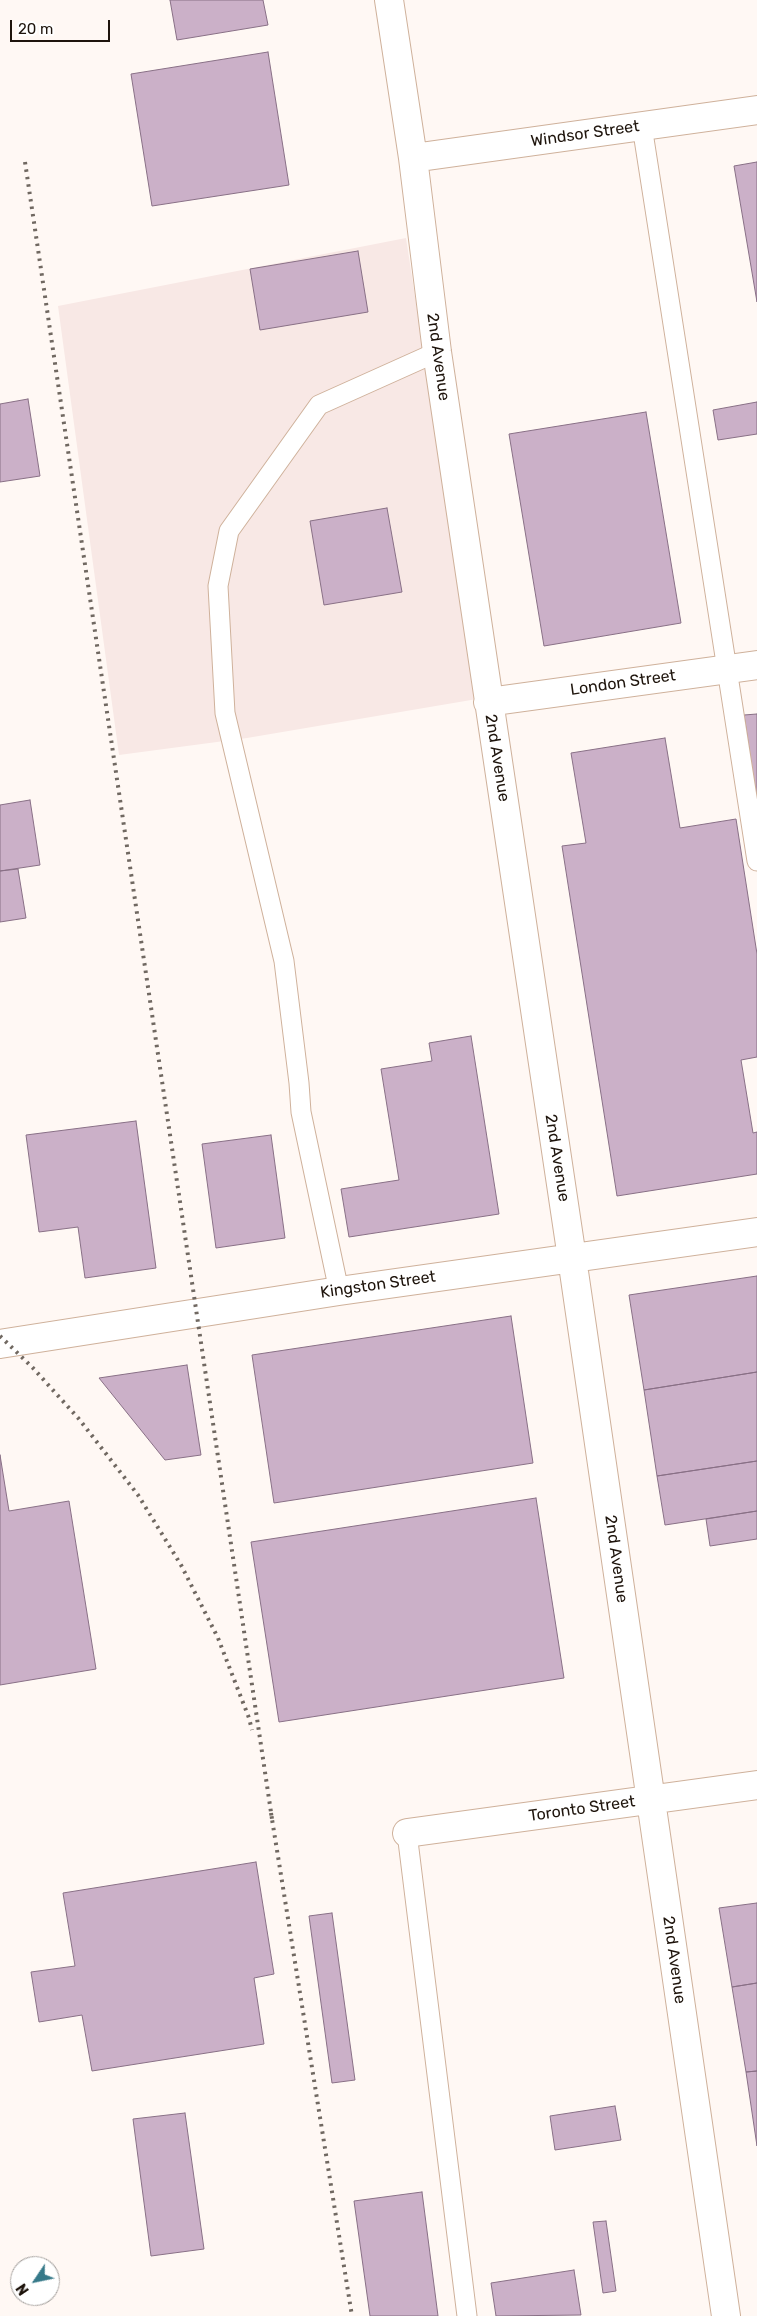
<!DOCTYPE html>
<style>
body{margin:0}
#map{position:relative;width:757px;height:2316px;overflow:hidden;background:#fff8f4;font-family:Rubik,sans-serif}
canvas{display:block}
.north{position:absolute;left:10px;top:2256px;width:50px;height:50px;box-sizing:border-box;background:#fff;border:1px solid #a5a19e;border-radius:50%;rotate:236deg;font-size:14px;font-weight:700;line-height:20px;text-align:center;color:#1e140c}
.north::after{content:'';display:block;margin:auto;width:18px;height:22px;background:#367989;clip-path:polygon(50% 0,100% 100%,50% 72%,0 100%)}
.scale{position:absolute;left:10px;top:20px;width:100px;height:22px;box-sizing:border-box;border:2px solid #1e140c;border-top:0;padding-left:6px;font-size:15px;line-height:18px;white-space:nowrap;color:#1e140c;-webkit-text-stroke:4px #fff;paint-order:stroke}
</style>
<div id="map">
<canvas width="757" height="2316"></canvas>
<div class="north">N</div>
<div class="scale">20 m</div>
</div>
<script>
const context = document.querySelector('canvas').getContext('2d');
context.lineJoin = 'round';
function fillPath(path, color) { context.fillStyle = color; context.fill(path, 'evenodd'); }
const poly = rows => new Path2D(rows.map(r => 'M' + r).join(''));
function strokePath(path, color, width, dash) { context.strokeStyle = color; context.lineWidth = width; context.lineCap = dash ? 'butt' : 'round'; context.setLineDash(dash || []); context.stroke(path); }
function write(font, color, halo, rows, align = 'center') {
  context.font = font + ' Rubik,sans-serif'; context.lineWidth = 4; context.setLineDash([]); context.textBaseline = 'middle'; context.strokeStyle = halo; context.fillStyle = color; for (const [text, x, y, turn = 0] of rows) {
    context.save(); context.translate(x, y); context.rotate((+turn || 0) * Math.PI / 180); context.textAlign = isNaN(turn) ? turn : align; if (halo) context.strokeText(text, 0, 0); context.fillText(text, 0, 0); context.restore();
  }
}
const industrial = poly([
 [406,238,477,699,247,738,119,755,58,306]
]);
const building = poly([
 [170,0,263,0,268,25,177,40,170,0],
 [268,52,289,185,152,206,131,74,268,52],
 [757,162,757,302,734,166,757,162],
 [358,251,368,312,260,330,250,269,358,251],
 [28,399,40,476,0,482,0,404,28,399],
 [757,402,757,434,718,440,713,410,757,402],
 [646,412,681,623,544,646,509,434,646,412],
 [387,508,402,592,324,605,310,521,387,508],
 [757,714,757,803,744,715,757,714],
 [665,738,680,828,736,819,757,954,757,1057,741,1060,753,1133,757,1132,757,1174,617,1196,562,846,586,843,571,753,665,738],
 [30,800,40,865,0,871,0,805,30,800],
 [18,869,26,918,0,922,0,871,18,869],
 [471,1036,499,1214,349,1237,341,1189,399,1180,381,1069,432,1061,429,1043,471,1036],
 [136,1121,156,1268,85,1278,78,1227,39,1232,26,1135,136,1121],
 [271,1135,285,1238,216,1248,202,1144,271,1135],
 [757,1276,757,1372,644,1390,629,1295,757,1276],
 [511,1316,533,1463,274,1503,252,1355,511,1316],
 [187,1365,201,1455,165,1460,99,1378,187,1365],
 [757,1372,757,1461,657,1476,644,1390,757,1372],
 [0,1455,9,1511,69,1501,96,1669,0,1685,0,1455],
 [757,1461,757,1511,665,1525,657,1476,757,1461],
 [536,1498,564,1678,279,1722,251,1542,536,1498],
 [757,1511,757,1539,710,1546,706,1519,757,1511],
 [256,1862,274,1974,254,1978,264,2044,92,2071,82,2015,39,2022,31,1972,75,1966,63,1893,256,1862],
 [757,1903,757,1983,732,1987,719,1908,757,1903],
 [332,1913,355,2080,332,2083,309,1916,332,1913],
 [757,1983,757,2071,746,2072,732,1987,757,1983],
 [757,2071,757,2146,746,2072,757,2071],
 [615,2106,621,2140,555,2150,550,2116,615,2106],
 [185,2113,204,2249,151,2256,133,2119,185,2113],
 [422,2192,438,2316,370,2316,354,2201,422,2192],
 [606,2221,616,2291,603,2293,593,2222,606,2221],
 [574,2270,581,2315,496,2316,491,2283,574,2270]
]);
const lane = poly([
 [642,126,757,861],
 [339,1291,301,1112,299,1083,284,961,225,713,218,586,229,531,319,405,437,352],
 [407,1833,467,2316]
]);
const street = poly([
 [389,0,413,158,437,352,572,1258,726,2316],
 [413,158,757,110],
 [488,702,757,665],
 [0,1344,339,1291,757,1232],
 [407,1833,757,1785]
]);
const rail = poly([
 [25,162,272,1819],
 [0,1336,33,1368,79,1419,138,1495,181,1565,218,1638,249,1718,252,1730],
 [271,1813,352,2316]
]);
const streetNames = [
 ["Windsor Street",585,134,-8],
 ["2nd Avenue",438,357,82],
 ["London Street",623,683,-8],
 ["2nd Avenue",497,758,81],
 ["2nd Avenue",557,1158,81],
 ["Kingston Street",378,1285,-8],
 ["2nd Avenue",616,1559,82],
 ["Toronto Street",582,1809,-8],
 ["2nd Avenue",674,1960,82]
];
fillPath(industrial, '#f8e8e5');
fillPath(building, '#cbb0c8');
strokePath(building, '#897086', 1);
strokePath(lane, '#cfb19b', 21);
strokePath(street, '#cfb19b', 30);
strokePath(lane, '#fff', 19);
strokePath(street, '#fff', 28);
strokePath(rail, '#706861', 4, [2.5, 5]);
write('16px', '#1e140c', '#fff', streetNames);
</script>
